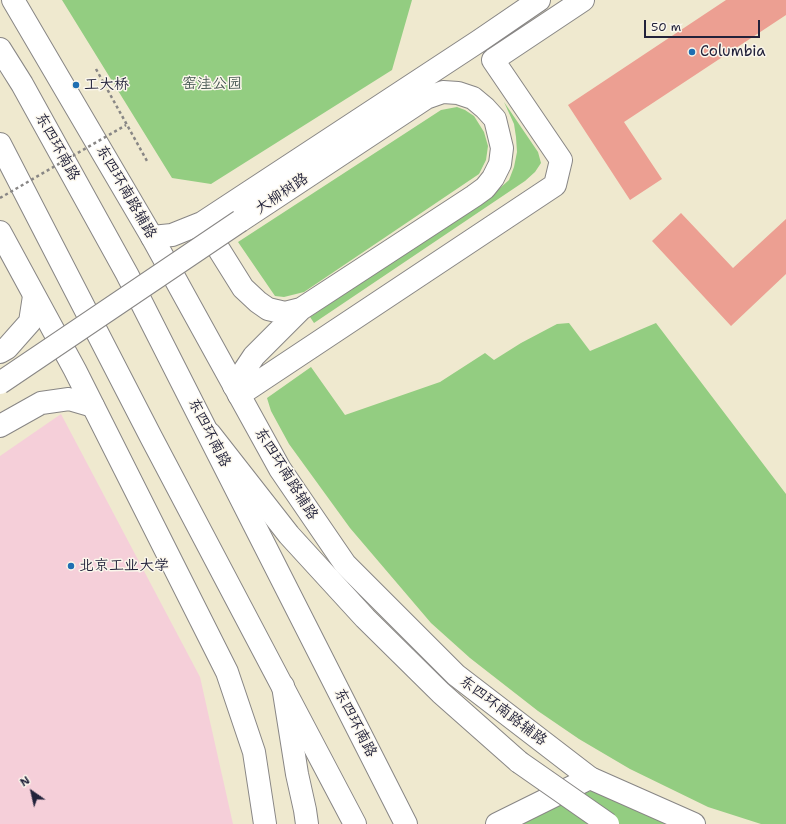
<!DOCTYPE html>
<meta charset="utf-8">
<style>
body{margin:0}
#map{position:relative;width:786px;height:824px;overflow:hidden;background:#efe9cf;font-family:"Shantell Sans",sans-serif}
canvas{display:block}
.north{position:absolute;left:12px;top:772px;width:40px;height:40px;-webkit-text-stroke:3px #fbf7ec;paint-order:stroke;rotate:326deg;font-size:11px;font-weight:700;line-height:16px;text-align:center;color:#22223b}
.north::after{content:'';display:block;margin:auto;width:14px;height:18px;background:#22223b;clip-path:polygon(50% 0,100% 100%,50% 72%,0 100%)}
.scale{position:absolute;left:644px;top:20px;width:116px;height:18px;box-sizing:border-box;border:2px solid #22223b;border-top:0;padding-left:5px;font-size:12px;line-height:14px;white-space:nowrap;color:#22223b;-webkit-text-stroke:3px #fbf7ec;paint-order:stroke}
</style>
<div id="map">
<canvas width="786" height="824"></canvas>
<div class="north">N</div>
<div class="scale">50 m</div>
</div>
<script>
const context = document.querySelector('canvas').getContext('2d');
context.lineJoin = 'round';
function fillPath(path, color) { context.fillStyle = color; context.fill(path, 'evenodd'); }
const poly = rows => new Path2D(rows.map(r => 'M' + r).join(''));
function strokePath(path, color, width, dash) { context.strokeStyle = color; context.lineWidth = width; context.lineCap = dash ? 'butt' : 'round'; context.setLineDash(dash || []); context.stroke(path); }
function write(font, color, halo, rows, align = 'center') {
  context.font = font + ' "Shantell Sans","LXGW WenKai TC",sans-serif'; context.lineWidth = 3; context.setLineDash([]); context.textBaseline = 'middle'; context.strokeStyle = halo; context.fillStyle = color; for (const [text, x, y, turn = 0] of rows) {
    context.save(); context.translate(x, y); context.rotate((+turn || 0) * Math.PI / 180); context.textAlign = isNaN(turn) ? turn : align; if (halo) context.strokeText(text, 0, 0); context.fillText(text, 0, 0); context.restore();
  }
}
const built = poly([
 [61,414,200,677,233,824,0,824,0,456]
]);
const green = poly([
 [62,0,412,0,392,70,211,184,172,178],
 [504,102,538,152,541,163,535,172,525,181,314,323,310,317,491,196,509,180,514,167,517,152,516,137,514,124],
 [457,107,465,110,474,116,484,132,488,146,486,160,479,174,304,292,284,297,275,296,238,242,441,110],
 [569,323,590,351,656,323,786,494,786,824,761,824,708,807,630,769,579,739,538,711,470,658,431,623,350,528,289,444,271,411,267,398,311,367,345,415,440,382,485,353,494,360,521,343,557,324],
 [594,790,668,824,515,824,554,803]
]);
const building = poly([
 [726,0,786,0,786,15,624,122,662,179,630,200,568,105],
 [681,213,733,268,786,219,786,274,731,326,652,241]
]);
const path = poly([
 [96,69,147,161]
]);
const tertiary = poly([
 [203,224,243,288,258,302,268,309,285,313,301,309],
 [152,237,172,235,202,223,479,41,539,0],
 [0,352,7,348,30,322,34,296],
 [234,386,254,356,301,309,474,196,485,188,493,178,500,164,502,148,495,119,485,108,473,98,458,93,443,92,426,98,240,221],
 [239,395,555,185,561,160,493,60,583,0],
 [0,426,41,403,69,399,93,406],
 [497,824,590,778]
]);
const secondary = poly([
 [13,0,152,237,280,469,345,564,456,675,590,778,694,824],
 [0,232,75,370,227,672,254,752,265,824]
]);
const trunk = poly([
 [0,49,22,84,127,274,406,824],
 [0,144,151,437,355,824]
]);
const motorway = poly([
 [210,434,289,535,365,618,441,693,519,762],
 [283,686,297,774,305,810,307,824]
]);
const pathBridge = poly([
 [0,198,126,125]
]);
const tertiaryBridge = poly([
 [0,383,240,221]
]);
const motorwayBridge = poly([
 [519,762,608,824]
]);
const markers = [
 [692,52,4,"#1f6fb2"],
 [76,85,4,"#1f6fb2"],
 [71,566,4,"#1f6fb2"]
];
const poiNames = [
 ["Columbia",700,52],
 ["工大桥",84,85],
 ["北京工业大学",79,566]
];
const parkNames = [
 ["窑洼公园",212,84]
];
const streetNames = [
 ["东四环南路",57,147,61],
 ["东四环南路辅路",126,192,60],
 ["大柳树路",282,194,-34],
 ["东四环南路",209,433,63],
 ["东四环南路辅路",286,474,58],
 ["东四环南路辅路",503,711,37],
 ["东四环南路",355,723,63]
];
fillPath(built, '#f5cfd9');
fillPath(green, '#93cd81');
fillPath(building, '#ec9f92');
strokePath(tertiary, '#888685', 24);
strokePath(secondary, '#888685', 24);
strokePath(trunk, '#888685', 24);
strokePath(motorway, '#888685', 24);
strokePath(path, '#888685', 2.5, [3, 3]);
strokePath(tertiary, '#fff', 22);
strokePath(secondary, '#fff', 22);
strokePath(trunk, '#fff', 22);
strokePath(motorway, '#fff', 22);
strokePath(tertiaryBridge, '#888685', 24, []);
strokePath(motorwayBridge, '#888685', 24, []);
strokePath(pathBridge, '#888685', 2.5, [3, 3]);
strokePath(tertiaryBridge, '#fff', 22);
strokePath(motorwayBridge, '#fff', 22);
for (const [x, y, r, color] of markers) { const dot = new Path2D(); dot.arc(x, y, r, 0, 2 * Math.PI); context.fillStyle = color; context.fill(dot); strokePath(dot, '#fbf7ec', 1.5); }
write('15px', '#22223b', '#fbf7ec', poiNames, 'left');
write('15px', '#445550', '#fbf7ec', parkNames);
write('15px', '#22223b', '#fbf7ec', streetNames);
</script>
